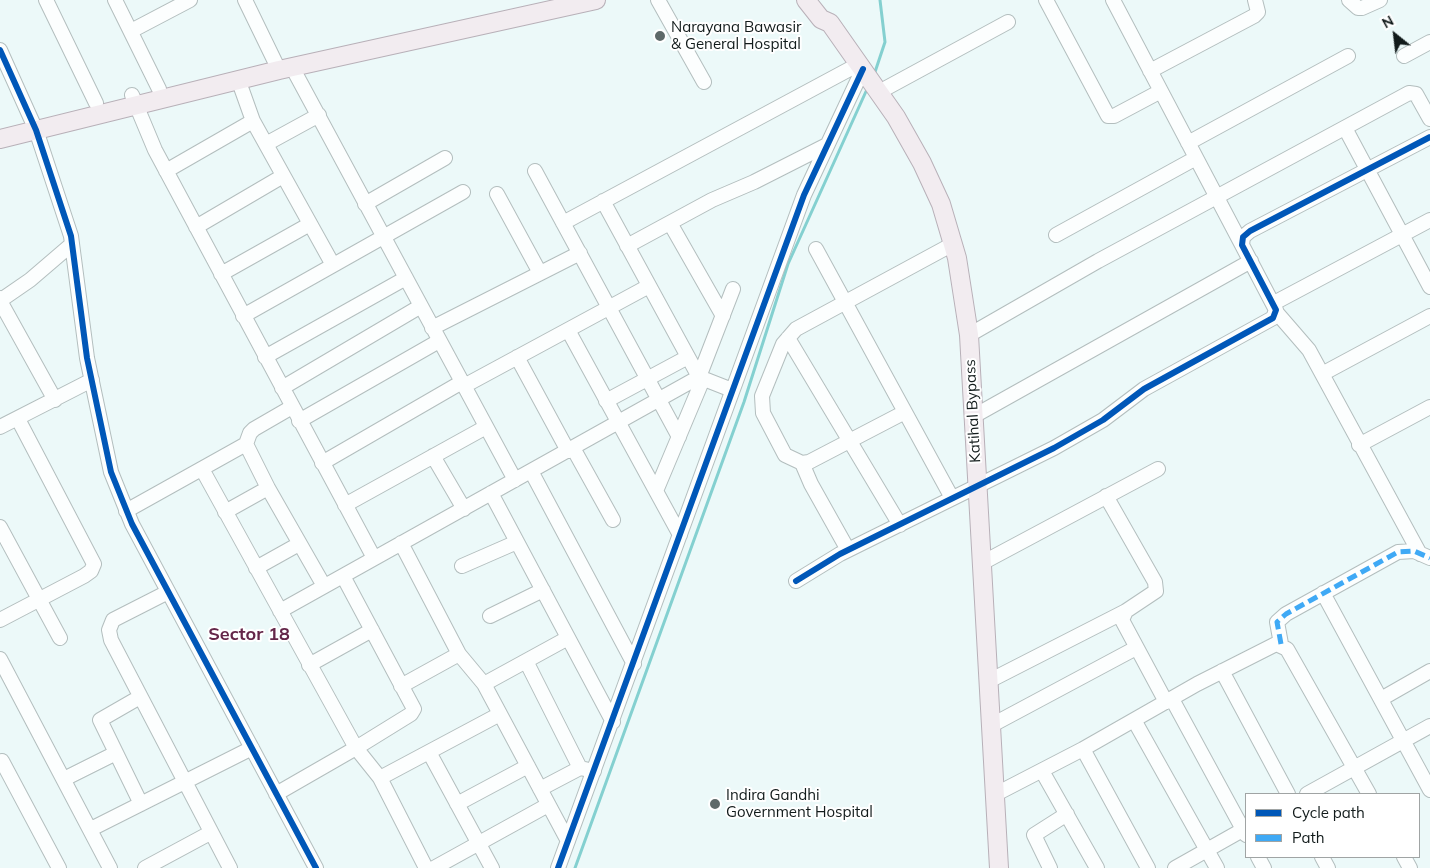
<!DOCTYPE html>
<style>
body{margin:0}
#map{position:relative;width:1430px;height:868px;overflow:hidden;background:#ecf9f9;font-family:Mulish,sans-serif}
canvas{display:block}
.legend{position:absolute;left:1245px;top:793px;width:175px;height:65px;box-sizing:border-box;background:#fff;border:1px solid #a0a4a4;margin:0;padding:6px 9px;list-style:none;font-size:15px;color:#121b1b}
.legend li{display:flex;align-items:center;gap:10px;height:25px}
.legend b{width:25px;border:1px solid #a0a4a4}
.north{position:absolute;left:1370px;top:10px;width:50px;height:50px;-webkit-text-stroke:4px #fff;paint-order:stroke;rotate:331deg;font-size:14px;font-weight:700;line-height:20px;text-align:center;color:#121b1b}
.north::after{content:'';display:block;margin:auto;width:18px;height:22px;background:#121b1b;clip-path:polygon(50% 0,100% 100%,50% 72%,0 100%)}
</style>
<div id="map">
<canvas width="1430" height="868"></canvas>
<ul class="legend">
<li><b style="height:6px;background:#0057b8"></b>Cycle path</li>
<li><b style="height:6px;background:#3fa9f5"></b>Path</li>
</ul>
<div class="north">N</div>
</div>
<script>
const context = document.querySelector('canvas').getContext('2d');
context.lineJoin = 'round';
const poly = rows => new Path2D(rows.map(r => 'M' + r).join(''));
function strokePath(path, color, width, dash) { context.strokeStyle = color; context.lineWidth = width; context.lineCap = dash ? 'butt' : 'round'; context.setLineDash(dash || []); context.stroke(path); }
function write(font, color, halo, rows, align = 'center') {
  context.font = font + ' Mulish,sans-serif'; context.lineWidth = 4; context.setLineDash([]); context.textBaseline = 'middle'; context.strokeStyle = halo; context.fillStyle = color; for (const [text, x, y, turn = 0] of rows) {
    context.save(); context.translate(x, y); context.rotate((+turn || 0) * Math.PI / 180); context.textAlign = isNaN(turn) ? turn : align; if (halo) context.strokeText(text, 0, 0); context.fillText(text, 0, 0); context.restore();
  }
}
const stream = poly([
 [874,75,885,42,880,0],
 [575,868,744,402,788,264,868,87]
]);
const minor = poly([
 [46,0,96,103],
 [115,0,159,89],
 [245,0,279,70],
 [658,0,704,82],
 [1046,0,1108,116,1114,116,1161,91],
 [1113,0,1242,245],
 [1349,0,1358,8,1362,8,1380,0],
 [131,31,190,0],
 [0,50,36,130,71,236,87,358,111,472,132,524,316,868],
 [1404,56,1430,42],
 [292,67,515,480],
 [1150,71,1254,16,1258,12,1255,0],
 [238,79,253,121,333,265],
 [879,92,1008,22],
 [132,95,155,150,374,558],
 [1345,128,1430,287],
 [1188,143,1348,56],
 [266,144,319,115],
 [166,171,253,121],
 [535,171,679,437],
 [497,194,540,273],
 [603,201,699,377],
 [365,204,445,158],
 [563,223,859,64],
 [670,223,723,316],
 [196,227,283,176],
 [1056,235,1196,158],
 [627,246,712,200,754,182,825,146],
 [816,249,952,498],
 [221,274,310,224],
 [0,298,1,300,30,280,72,244],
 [0,301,55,400],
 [1274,303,1430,220],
 [1277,313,1309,350,1420,554],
 [243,316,463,192],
 [432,328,580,253],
 [568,330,680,535],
 [969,335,1098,261,1409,93,1416,94,1430,119],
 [788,338,900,525],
 [265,357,406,278],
 [517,357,568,451],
 [1322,374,1430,316],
 [699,377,733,289],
 [464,386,649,286],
 [282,388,421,306],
 [606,401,688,357],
 [905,412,809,462,802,463,785,455,763,413,762,396,783,344,796,329,953,244],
 [974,416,1251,261],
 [299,421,439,341],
 [0,427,92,380],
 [246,444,268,488,324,586],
 [1359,445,1430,407],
 [573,448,613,520],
 [433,456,464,509],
 [322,463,462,382],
 [802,463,811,484,848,550],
 [202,469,356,748,380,778,426,868],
 [531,471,634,664],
 [656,491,703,379],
 [491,493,613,722],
 [1106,496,1155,582,1156,591,1126,611,1122,620,1166,702],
 [345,505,486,427],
 [126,511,246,444,250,433,254,429,292,407],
 [225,512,268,488],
 [0,527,60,638],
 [982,563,1158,469],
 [462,566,517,542],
 [256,568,299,544],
 [796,581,840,554,1054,448,1103,420,1144,389,1273,318,1276,310,1242,245,1243,237,1250,231,1430,137],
 [168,592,113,620,109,630,111,640,230,868],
 [1323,593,1430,790],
 [280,611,699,377,732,390],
 [490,616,543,590],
 [0,620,84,576,91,571,94,564,18,419],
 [1281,644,1277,622,1286,614,1398,552,1414,551,1430,558],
 [459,654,484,684,568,841],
 [0,659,110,868],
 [526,661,580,768,594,771],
 [309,665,372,630],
 [1222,671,1288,794],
 [989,681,1126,611],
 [484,684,568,638],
 [401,686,459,654,401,543],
 [140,697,100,720,141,804],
 [1172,699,1246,835],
 [1381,699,1430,671],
 [1134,720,1217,868],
 [992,725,1136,648],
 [1083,749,1148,868],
 [429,752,492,868],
 [2,761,59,868],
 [1042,771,1097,868],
 [380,778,500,714],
 [64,779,116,753],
 [540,789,580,768],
 [276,794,356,748,411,714,414,709,343,576],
 [996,794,1083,749,1197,684,1276,644,1287,649,1369,794],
 [1307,794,1430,726],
 [457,804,528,766],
 [91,829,252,748],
 [1258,857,1264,868],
 [1322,857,1328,868],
 [1404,857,1410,868],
 [145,868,210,833],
 [434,868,548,805],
 [558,868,804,195,863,69],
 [1050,868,1034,835,1067,814],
 [1175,868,1246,828]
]);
const major = poly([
 [806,0,821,19,830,23,896,117,922,163,941,204,957,258,969,335,999,868],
 [0,139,279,70,596,0]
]);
const quiet = poly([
 [1281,644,1277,622,1286,614,1398,552,1414,551,1430,558]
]);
const cycleway = poly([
 [0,50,36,130,71,236,87,358,111,472,132,524,316,868],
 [796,581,840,554,1054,448,1103,420,1144,389,1273,318,1276,310,1242,245,1243,237,1250,231,1430,137],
 [558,868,804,195,863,69]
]);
const markers = [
 [660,36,6,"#5e6969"],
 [715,804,6,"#5e6969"]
];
const poiNames = [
 ["Narayana Bawasir",671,27],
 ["& General Hospital",671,44],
 ["Indira Gandhi",726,795],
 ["Government Hospital",726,812]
];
const streetNames = [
 ["Katihal Bypass",973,411,-93]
];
const quarterNames = [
 ["Sector 18",249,635]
];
strokePath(stream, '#84d0d0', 3);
strokePath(minor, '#b3bebe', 16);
strokePath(major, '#b8b0b8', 20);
strokePath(minor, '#fcfefe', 14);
strokePath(major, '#f2ecf0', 18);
strokePath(quiet, '#3fa9f5', 5, [10, 5]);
strokePath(cycleway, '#0057b8', 6);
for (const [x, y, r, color] of markers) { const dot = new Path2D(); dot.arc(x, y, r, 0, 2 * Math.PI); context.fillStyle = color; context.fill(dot); strokePath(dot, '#fff', 2); }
write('15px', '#121b1b', '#fff', poiNames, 'left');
write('15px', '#121b1b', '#fff', streetNames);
write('bold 18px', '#642649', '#fff', quarterNames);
</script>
